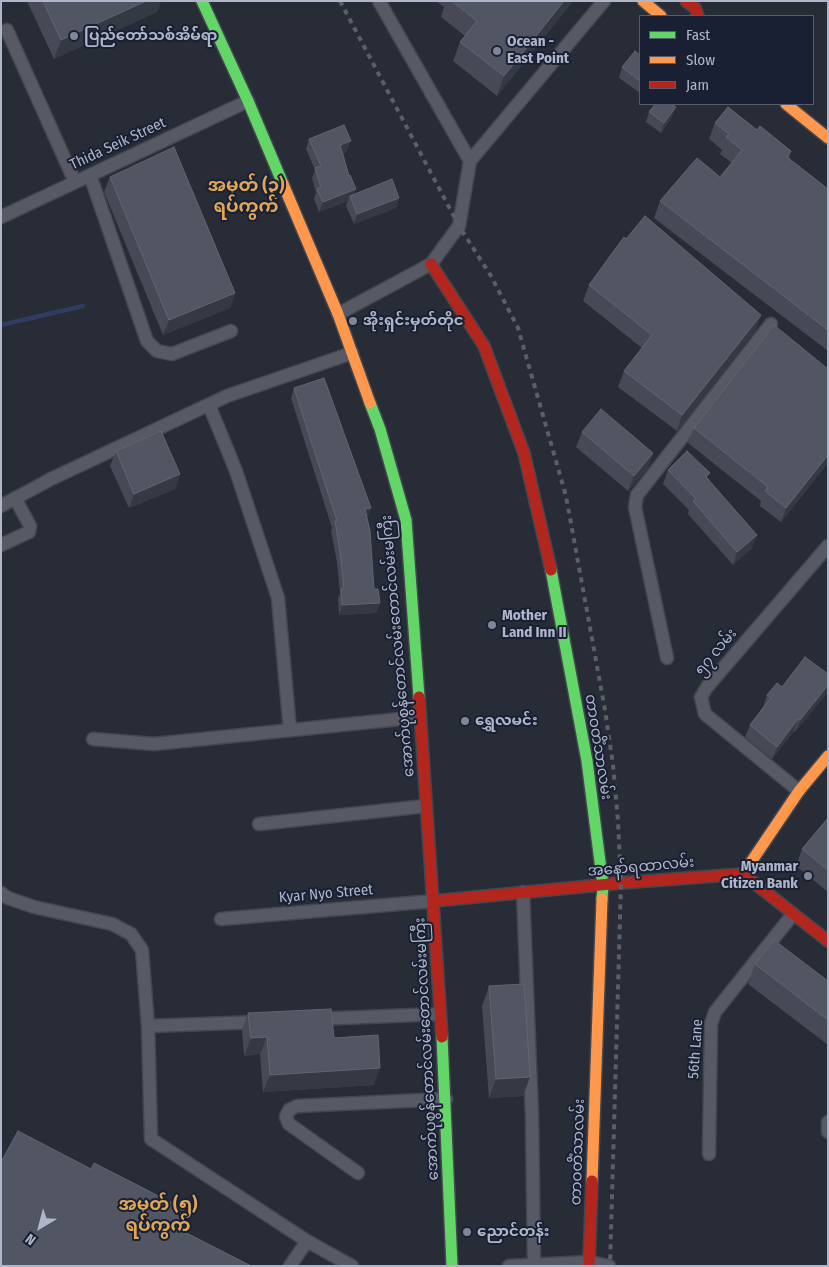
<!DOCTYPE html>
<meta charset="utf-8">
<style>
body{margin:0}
#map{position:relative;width:829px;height:1267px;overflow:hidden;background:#272c37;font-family:"Fira Sans Condensed",sans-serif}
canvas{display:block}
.frame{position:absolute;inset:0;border:2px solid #b0b6c9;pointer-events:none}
.legend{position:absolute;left:639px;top:15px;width:175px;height:90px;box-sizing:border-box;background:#1a2033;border:1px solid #565c6f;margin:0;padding:6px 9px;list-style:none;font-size:15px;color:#b0b6c9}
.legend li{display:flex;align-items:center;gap:10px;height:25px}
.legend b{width:25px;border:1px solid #565c6f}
.north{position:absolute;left:15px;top:1202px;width:50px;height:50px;-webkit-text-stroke:4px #1a2033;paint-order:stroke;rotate:217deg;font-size:14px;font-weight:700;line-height:20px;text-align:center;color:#b0b6c9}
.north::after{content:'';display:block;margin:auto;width:18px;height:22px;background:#b0b6c9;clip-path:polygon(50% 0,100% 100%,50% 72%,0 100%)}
</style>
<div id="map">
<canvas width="829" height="1267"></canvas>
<div class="frame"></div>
<ul class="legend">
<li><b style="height:6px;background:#63d668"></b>Fast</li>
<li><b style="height:6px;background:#ff974d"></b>Slow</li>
<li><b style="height:6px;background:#b3261e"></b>Jam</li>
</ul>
<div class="north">N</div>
</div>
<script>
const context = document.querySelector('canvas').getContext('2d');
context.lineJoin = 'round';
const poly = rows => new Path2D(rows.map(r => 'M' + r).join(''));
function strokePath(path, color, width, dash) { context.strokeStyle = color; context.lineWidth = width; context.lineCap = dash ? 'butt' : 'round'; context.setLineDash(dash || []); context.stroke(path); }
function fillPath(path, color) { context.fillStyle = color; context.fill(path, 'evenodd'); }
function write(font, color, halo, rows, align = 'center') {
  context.font = font + ' "Fira Sans Condensed","Noto Sans Myanmar",sans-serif'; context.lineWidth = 4; context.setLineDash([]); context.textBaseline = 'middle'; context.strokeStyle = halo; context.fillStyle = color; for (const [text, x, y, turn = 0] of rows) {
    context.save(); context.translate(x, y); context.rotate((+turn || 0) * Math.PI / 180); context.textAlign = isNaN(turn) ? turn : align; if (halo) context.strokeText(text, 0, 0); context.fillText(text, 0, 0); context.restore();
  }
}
const stream = poly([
 [1,325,83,306]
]);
const street = poly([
 [379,1,470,161],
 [7,30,75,182],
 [90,175,147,341,157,351,172,354,231,331],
 [1,217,248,101],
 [338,314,431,264,459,226,470,161,604,1],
 [209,405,236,471,278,598,290,730],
 [1,506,51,479,227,396,352,353],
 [1,545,29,532,30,526,15,498],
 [667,658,635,507,637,495,771,324],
 [93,739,154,744,420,717],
 [799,791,705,714,701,697,707,687,828,546],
 [259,824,426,806],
 [523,892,532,1116,534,1264],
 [1,893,8,898,34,907,112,924,131,934,142,950,148,1026,151,1139,307,1241,352,1266],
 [221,919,434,901],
 [315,1019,440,1014],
 [148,1026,260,1022],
 [828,1122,828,1132],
 [709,1154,711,1024,715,1012,793,914],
 [358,1173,289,1124,286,1117,289,1110,297,1106,446,1099],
 [290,1266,307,1241],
 [509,1266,589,1262,609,1266]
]);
const fast = poly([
 [202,1,248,101,283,184],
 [370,403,380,429,406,520,419,697],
 [551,570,587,761,603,885,602,899],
 [442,1037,452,1266]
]);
const slow = poly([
 [643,1,661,16],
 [786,104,828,138],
 [283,184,338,314,370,403],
 [743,874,799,791,828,756],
 [592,1181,602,899]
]);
const jam = poly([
 [686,1,695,8,698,16],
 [431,264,484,346,524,453,551,570],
 [419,697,442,1037],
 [434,901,621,883,743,874,828,941],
 [589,1262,592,1181]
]);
const rail = poly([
 [340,1,459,226,491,276,518,328,566,496,605,710,613,765,618,821,621,883,610,1266]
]);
const wall = poly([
 [27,1,161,1,157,12,54,59],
 [436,1,573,1,497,96,453,61,460,42,465,36,441,17,444,7],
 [640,55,640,93,619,78,622,67],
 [649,112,672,117,661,133,646,122],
 [715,123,757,130,791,151,789,158,828,189,828,351,654,218,660,201,720,177,732,163,720,154,722,150,709,139],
 [309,139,347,151,343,153,354,194,399,198,396,208,354,224,346,206,348,201,319,212,314,199,316,192,312,178,315,170,306,149],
 [110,177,235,293,230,308,163,335,104,192],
 [626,239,761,315,755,331,677,431,618,387,624,371,642,348,583,301,589,285],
 [294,388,380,603,376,613,339,615,338,599,340,593,337,562,331,531,332,528,291,398],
 [694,428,828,463,781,522,760,506,761,501,688,443],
 [582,432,653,453,648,468,628,491,576,447],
 [116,451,180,474,175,489,129,508,110,466],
 [668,470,708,478,752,548,733,565,688,514,689,510,663,484],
 [828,674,828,692,795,732,794,731,772,759,745,737,750,725,763,707,767,695,782,687],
 [828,818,828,892,796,866,802,849],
 [755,964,828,981,828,1045,748,984],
 [489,986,530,1077,523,1096,489,1098,482,1006],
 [248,1013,334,1038,374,1085,263,1092,260,1054,244,1056,242,1030]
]);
const shadedWall = poly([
 [146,1,161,1,157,12,54,59,61,40],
 [564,1,573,1,497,96,504,76],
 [676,107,672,117,661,133,664,123],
 [351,141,347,151,337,155,340,145],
 [356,189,352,199,350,196,348,201,319,212,323,202],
 [399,198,396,208,354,224,357,214],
 [235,293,230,308,163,335,169,320],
 [761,315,755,331,677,431,682,415],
 [653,453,648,468,628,491,634,476],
 [828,455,828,463,781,522,786,508],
 [180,474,175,489,129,508,134,494],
 [371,508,367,518,365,509],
 [757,535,752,548,733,565,737,552],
 [380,603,376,613,339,615,342,605],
 [828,685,828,692,795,732,800,720],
 [798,719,794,731,772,759,777,747],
 [267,1037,260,1054,244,1056,251,1038],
 [380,1068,374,1085,263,1092,270,1075],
 [530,1077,523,1096,489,1098,496,1079],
 [184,1209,178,1224,169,1242,175,1227]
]);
const building = poly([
 [43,1,146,1,61,40,43,1],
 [452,1,564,1,504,76,460,42,477,21,452,1],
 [635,51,640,55,640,81,622,67,635,51],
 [655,104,671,104,676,107,664,123,649,112,655,104],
 [728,107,757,130,760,126,791,151,787,157,828,189,828,330,660,201,697,158,720,177,742,150,726,137,729,134,715,123,728,107],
 [344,125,351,141,340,145,349,176,350,175,356,189,323,202,317,189,321,187,315,168,321,166,309,139,344,125],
 [174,147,235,293,169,320,110,177,174,147],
 [392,179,399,198,357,214,350,196,392,179],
 [645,216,761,315,682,415,624,371,652,335,589,285,624,237,626,239,645,216],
 [774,325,828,369,828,455,786,508,765,491,768,487,694,428,774,325],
 [324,378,371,508,365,509,370,531,374,589,378,589,380,603,342,605,341,589,344,589,340,552,335,521,337,521,294,388,324,378],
 [601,409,653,453,634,476,582,432,601,409],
 [161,431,180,474,134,494,116,451,161,431],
 [687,451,710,473,706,477,757,535,737,552,693,501,696,499,668,470,687,451],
 [805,657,828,674,828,685,800,720,798,719,777,747,750,725,771,698,767,695,777,683,782,687,805,657],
 [828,818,828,870,802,849,828,818],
 [774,940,828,981,828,1020,755,964,774,940],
 [524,984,530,1077,496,1079,489,986,524,984],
 [331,1009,334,1038,378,1035,380,1068,270,1075,267,1037,251,1038,248,1013,331,1009],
 [18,1131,91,1169,94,1163,184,1209,175,1227,251,1266,1,1266,1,1162,18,1131]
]);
const markers = [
 [74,36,5,"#808696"],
 [497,51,5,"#808696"],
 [353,321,5,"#808696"],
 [492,625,5,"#808696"],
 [465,721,5,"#808696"],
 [808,876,5,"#808696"],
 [467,1232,5,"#808696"]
];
const poiNames = [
 ["ပြည်တော်သစ်အိမ််ရာ",84,36],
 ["Ocean -",507,42],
 ["East Point",507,59],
 ["အိုးရှင်းမှတ်တိုင",363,321],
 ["Mother",502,616],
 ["Land Inn II",502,633],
 ["ရွှေလမင်း",475,721],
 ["Myanmar",798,867,"right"],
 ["Citizen Bank",798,884,"right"],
 ["ညောင်တန်း",477,1232]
];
const streetNames = [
 ["Thida Seik Street",118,144,-25],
 ["အောက်ပုစွန်တောင်လမ်းတောင်လမ်းမကြီး",398,646,-95],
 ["၅၇ လမ်း",716,652,-50],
 ["တာဝတိံသာလမ်း",598,747,81],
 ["အနော်ရထာလမ်း",641,867,-5],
 ["Kyar Nyo Street",326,894,-5],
 ["အောက်ပုစွန်တောင်လမ်းတောင်လမ်းမကြီး",427,1049,-93],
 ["56th Lane",696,1049,-86],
 ["တာဝတိံသာလမ်း",578,1152,-88]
];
const quarterNames = [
 ["အမှတ် (၃)",246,186],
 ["ရပ်ကွက်",246,207],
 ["အမှတ် (၅)",158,1205],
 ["ရပ်ကွက်",158,1226]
];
strokePath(stream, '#303c61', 4.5);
strokePath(street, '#444750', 15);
strokePath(fast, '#444750', 14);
strokePath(slow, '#444750', 14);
strokePath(jam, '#444750', 14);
strokePath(street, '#575a65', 12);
strokePath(fast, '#63d668', 11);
strokePath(slow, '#ff974d', 11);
strokePath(jam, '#b3261e', 11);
strokePath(rail, '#5b5f68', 4, [5, 5]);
fillPath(wall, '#474a56');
fillPath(shadedWall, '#353944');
fillPath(building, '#525662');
strokePath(building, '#616572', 1);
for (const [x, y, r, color] of markers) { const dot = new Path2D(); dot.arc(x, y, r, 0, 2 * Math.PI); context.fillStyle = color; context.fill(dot); strokePath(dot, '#1a2033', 2); }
write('bold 15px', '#b0b6c9', '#1a2033', poiNames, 'left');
write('15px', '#b0b6c9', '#1a2033', streetNames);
write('bold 18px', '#dfa755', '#1a2033', quarterNames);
</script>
